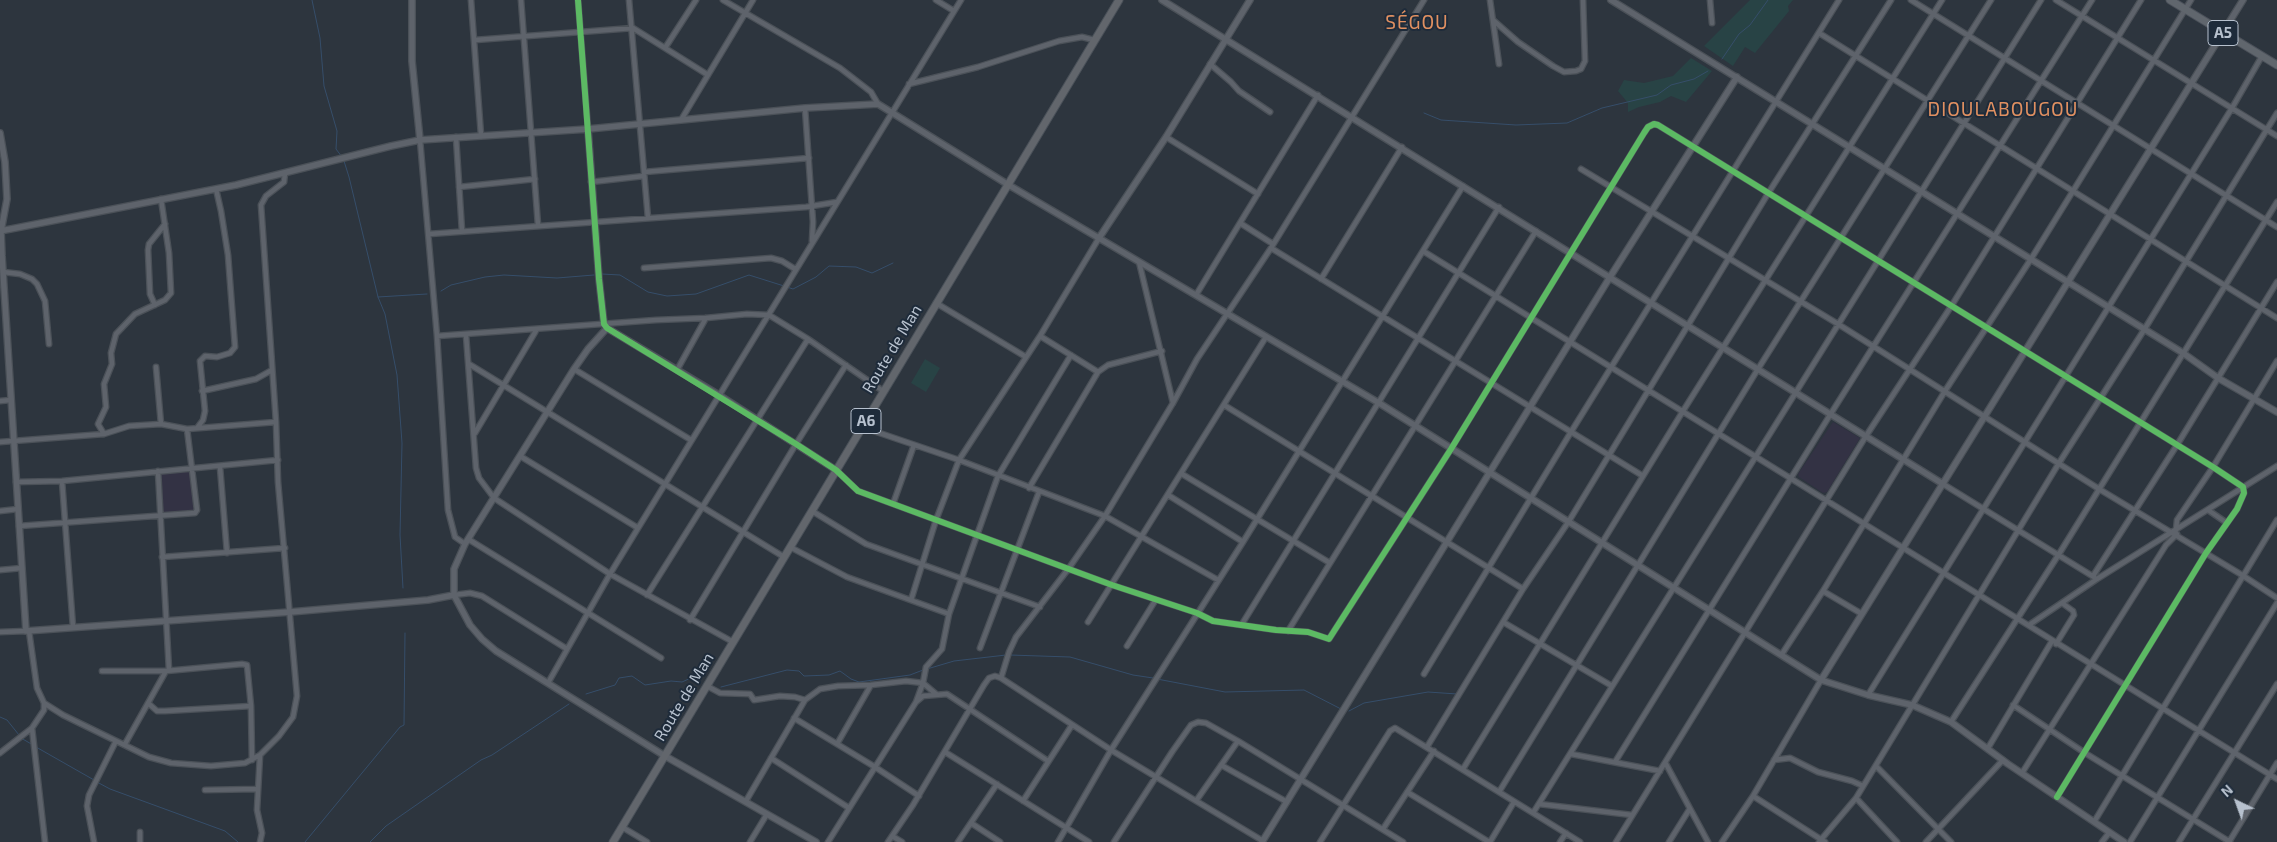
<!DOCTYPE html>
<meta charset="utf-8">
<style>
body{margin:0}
#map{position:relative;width:2277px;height:842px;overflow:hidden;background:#2d353e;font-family:"Exo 2",sans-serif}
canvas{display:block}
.north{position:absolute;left:2212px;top:777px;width:50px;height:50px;-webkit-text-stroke:4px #1e2b3a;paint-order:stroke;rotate:318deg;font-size:14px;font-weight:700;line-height:20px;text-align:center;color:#b7c1ce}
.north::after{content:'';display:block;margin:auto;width:18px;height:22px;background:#b7c1ce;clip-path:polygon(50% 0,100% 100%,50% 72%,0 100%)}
</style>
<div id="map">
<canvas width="2277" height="842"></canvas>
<div class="north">N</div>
</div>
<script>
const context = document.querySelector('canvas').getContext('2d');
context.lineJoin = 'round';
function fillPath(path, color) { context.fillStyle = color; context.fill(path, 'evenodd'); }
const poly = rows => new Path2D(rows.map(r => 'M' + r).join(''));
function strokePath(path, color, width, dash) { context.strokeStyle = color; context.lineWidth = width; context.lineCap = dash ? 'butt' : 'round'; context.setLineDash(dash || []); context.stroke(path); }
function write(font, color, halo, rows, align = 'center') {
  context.font = font + ' "Exo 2",sans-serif'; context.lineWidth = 4; context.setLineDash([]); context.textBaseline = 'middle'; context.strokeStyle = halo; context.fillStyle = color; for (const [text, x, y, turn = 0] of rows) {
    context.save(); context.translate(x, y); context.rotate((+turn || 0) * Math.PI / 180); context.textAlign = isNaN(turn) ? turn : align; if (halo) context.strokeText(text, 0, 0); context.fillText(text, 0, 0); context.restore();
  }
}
const medical = poly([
 [1833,422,1860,438,1827,492,1823,493,1799,477,1798,474],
 [193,470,197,512,161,513,161,472]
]);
const green = poly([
 [1750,0,1793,0,1788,6,1789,11,1755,53,1745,47,1733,66,1704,46],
 [1691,58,1712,71,1686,102,1671,96,1660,102,1639,107,1628,112,1628,103,1618,91,1624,80,1644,83,1673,76],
 [925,359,940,368,926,392,911,383]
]);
const stream = poly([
 [312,0,320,38,324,86,337,131,336,149,342,157],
 [1722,59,1739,34,1750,25,1768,0],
 [1424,113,1441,120,1516,125,1567,123,1602,108,1657,95,1671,85,1694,79,1708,71],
 [344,161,349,177,378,297,385,314,397,375,402,443,400,535,403,588],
 [602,274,620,275,648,292,667,296,696,294,749,275,784,286],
 [787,287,793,289,816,277,829,266,856,267,872,273,893,263],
 [441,291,451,285,485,277,504,275,557,278,594,275],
 [378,297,427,294],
 [1010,655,1070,657,1133,675,1153,678],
 [927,669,954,661,1006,655],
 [1157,679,1225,692,1304,690,1341,709],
 [721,687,787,670,799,671,804,676,829,675,840,671,851,679,859,682,910,675,923,670],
 [586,694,615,685,619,678,632,676,645,685,671,681,682,682,693,677],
 [1349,711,1364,703,1428,692,1457,694],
 [0,717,7,720,19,735],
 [21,738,33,745],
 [36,747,94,780],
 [97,782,110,789,225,831,238,842],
 [305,842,400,727,404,725,405,633],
 [370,842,386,826,481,760,492,755,569,704]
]);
const minor = poly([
 [471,0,481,135],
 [521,0,538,225],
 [578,0,588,129],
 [629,0,648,218],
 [723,0,840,68,871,92,878,104],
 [936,0,954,11],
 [1490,0,1499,64],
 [1710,0,1712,23],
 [1911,0,2277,227],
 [2056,0,2277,136],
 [1493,20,1518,42,1553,66,1564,72,1576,71,1581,69,1585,61,1583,0],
 [1819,33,2277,318],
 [475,40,633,28,708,75],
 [665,48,696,0],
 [1210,64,1231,82,1239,91,1270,112],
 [909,84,978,67,1059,41,1082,37,1094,40],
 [805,108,813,222,812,241],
 [681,120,753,0],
 [456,137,462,231],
 [1166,137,1258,194],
 [420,140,437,336,448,510,455,537,465,544],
 [1581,169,1838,324,2099,489,2242,575,2277,598],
 [644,172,809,158],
 [591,182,644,176],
 [459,187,535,179],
 [1240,223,1273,244],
 [429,234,806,207,837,202],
 [1271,248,1643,476],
 [1423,251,2277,779],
 [1139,262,1173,403],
 [644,268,771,258,782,261,795,269],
 [3,272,20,274,32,279,37,284,45,301,49,344],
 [1321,279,1402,147],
 [1196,295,1318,95],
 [936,303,1026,357],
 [155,305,150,294,148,250,149,244,165,224],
 [466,335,476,468,479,478,494,498,610,574,733,642],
 [437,336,656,320,706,318,747,314,769,315,808,339,883,391],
 [1040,336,1098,372],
 [469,364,784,557],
 [156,367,161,424],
 [574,369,691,440],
 [677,370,706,318],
 [202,391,256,379,272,370],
 [0,401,11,400],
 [1224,405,1523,589],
 [862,427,959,460,1105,516,1218,580],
 [197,428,203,420,205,411,200,361,205,356,217,357,230,353,235,347,228,255,221,211,216,189],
 [475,433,537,329],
 [104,434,98,424,106,407,104,384,112,364,111,353,116,334,135,314,165,300,171,293,169,253,161,199],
 [0,442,104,434,129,426,161,424,187,429,276,422],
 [520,456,638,528],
 [220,467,227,553],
 [836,470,858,491,1112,585,1197,613,1213,621,1276,630,1308,632,1329,639,1451,449,1644,133,1648,127,1654,124,1658,125,2213,467,2243,487,2244,493,2237,509,2206,553,2057,797],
 [158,471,169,670],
 [1182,474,1330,563],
 [62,481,73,627],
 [16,482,62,481,278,460],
 [1943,484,2094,577],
 [1029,488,1098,372,1108,365,1162,351],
 [1168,495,1243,542],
 [893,504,914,445],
 [2208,510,2227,523],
 [0,511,18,509],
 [812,511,866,544,1040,607],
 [19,526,195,513,197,510,187,429],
 [2176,530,2177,520,2213,467,2277,361],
 [468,539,661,658],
 [790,547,847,577,949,614],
 [162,557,285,548],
 [0,570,22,568],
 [2093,576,2177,445,2277,282],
 [1823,591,1862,614],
 [454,595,470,593,482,596,567,649],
 [647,595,808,339],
 [911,600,936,520,959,460,1040,336,1099,238],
 [690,620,796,444,846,365],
 [1088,622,1266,337],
 [1503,622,1612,686],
 [1242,624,1499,207],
 [2029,625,2097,579,2277,466],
 [29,631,37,688,44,703,63,715,149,757,171,763,211,766,245,763,260,755,279,736,293,717,297,696,278,482,276,422,261,205,266,196,284,182,285,173],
 [1288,631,1536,231],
 [0,632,26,631],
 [2056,644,2074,615,2073,611,2062,603],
 [1127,646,1155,601],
 [980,648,1039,492],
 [1782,654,1823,591,1945,391,2031,259,2191,0],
 [102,671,166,671,242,664,247,665,251,706,252,760],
 [1424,674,1571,432,1839,0],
 [1001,678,1009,652,1016,637,1069,568,1105,516,1173,403,1197,359,1271,248,1424,0],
 [548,683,610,574,961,0],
 [707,686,720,693,750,694,754,700,780,696,795,697,805,700,820,689,838,686,871,685,906,681,923,683,936,694],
 [1868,695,2232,108,2262,56],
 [916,702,923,683,926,667,942,649,949,614,998,476,1071,355],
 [148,703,157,711,165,711,251,706],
 [2013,705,2085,753,2230,842],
 [794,718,875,767,919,796],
 [1951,722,2059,554,2277,202],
 [32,728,45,842],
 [125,744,166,671],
 [837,744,871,685],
 [1427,747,1523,589,1569,521,1769,192,1891,0],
 [1988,748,2052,641],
 [945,752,1089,842],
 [0,753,32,728,44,710,44,703],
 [1571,754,1660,771],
 [260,755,257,810,262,833,260,842],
 [771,758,849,808],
 [1774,760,1790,758,1818,772,1852,781,1863,786],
 [1615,762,1830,415,2092,0],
 [1666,764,1708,842],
 [1221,765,1287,802],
 [1876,766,1951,842],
 [1463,769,1683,411,1942,0],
 [2022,773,2166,545,2177,534],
 [205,790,257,789],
 [1407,792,1489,842],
 [1499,792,1758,369,1991,0],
 [1753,796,1825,842],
 [1856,798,1897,842],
 [746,801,805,700],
 [1023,801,1072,725],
 [1196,801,1238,741],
 [1539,804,1632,815],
 [1533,813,2041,0],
 [2094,822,2277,520],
 [971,823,1000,842],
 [622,827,647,842],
 [1383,829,1434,751],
 [140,832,140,842],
 [892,836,902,842],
 [94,842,87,806,89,795,116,741],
 [750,842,767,814],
 [828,842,916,702,923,696,947,694,1048,761],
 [888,842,913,805,984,685,989,678,995,676,1001,678,1111,750,1263,841],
 [958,842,997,784],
 [1058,842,1111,750,1243,542,1463,186],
 [1114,842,1172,752,1191,725,1198,722,1206,723,1238,741,1403,842],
 [1320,842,1390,731,1395,728,1580,842],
 [1490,842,1514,802],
 [1560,842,1566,833],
 [1616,842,1866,436,1952,305,2141,0],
 [1669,842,1689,810],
 [1722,842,1753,796,1821,680],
 [1819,842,1856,798,2059,463,2144,330,2277,113],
 [1926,842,2003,760],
 [2102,842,2109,833],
 [2130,842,2277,603],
 [2179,842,2277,684],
 [2229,842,2277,763]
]);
const tertiary = poly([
 [412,0,412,61,420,140],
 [1162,0,1943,484],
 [1611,0,2183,353,2218,378,2277,412],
 [588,129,599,279,604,324,607,328,719,395,836,470],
 [0,133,5,162,7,199,1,231,2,256,26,631,290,612,428,600,454,595],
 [0,231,236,185,391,146,420,140,588,129,805,108,878,104,1007,184,1379,403,1821,680,1868,695,1912,705,1951,722,2008,764,2124,842],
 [1099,238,1166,137,1250,0],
 [607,328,588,349,574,369,465,544,454,569,454,595,470,625,482,639,496,651,665,756,816,842],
 [1821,680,2243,0],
 [1262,842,1610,277,1737,77]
]);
const primary = poly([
 [2170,0,2277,65]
]);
const trunk = poly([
 [613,842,1119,0]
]);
const cycleway = poly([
 [578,0,599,279,604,324,607,328,796,444,836,470,858,491,1112,585,1197,613,1213,621,1276,630,1308,632,1329,639,1451,449,1644,133,1648,127,1654,124,1658,125,2213,467,2243,487,2244,493,2237,509,2206,553,2057,797]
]);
const shields = [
 [2223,33,30],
 [866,421,30]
];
const shieldNames = [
 ["A5",2223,33],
 ["A6",866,421]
];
const streetNames = [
 ["Route de Man",892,349,-59],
 ["Route de Man",684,697,-59]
];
const quarterNames = [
 ["SÉGOU",1417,23],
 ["DIOULABOUGOU",2003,110]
];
fillPath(medical, '#333244');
fillPath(green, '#284345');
strokePath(stream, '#364e6a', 1);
strokePath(minor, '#4b5158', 7);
strokePath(tertiary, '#4b5158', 8);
strokePath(primary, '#4b515a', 9);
strokePath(trunk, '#4a5159', 9);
strokePath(minor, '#5e636b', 4.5);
strokePath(tertiary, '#5e636b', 5.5);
strokePath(primary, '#60666d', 7);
strokePath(trunk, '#62666c', 7);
strokePath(cycleway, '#5cba63', 6);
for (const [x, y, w] of shields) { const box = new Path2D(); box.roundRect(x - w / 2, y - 12.5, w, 25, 4); context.fillStyle = '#1e2b3a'; context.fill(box); strokePath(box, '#b7c1ce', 1); }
write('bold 15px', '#b7c1ce', null, shieldNames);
write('16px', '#b7c1ce', '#1e2b3a', streetNames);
context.letterSpacing = '1px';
write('19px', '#e09061', '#1e2b3a', quarterNames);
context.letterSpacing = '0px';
</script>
